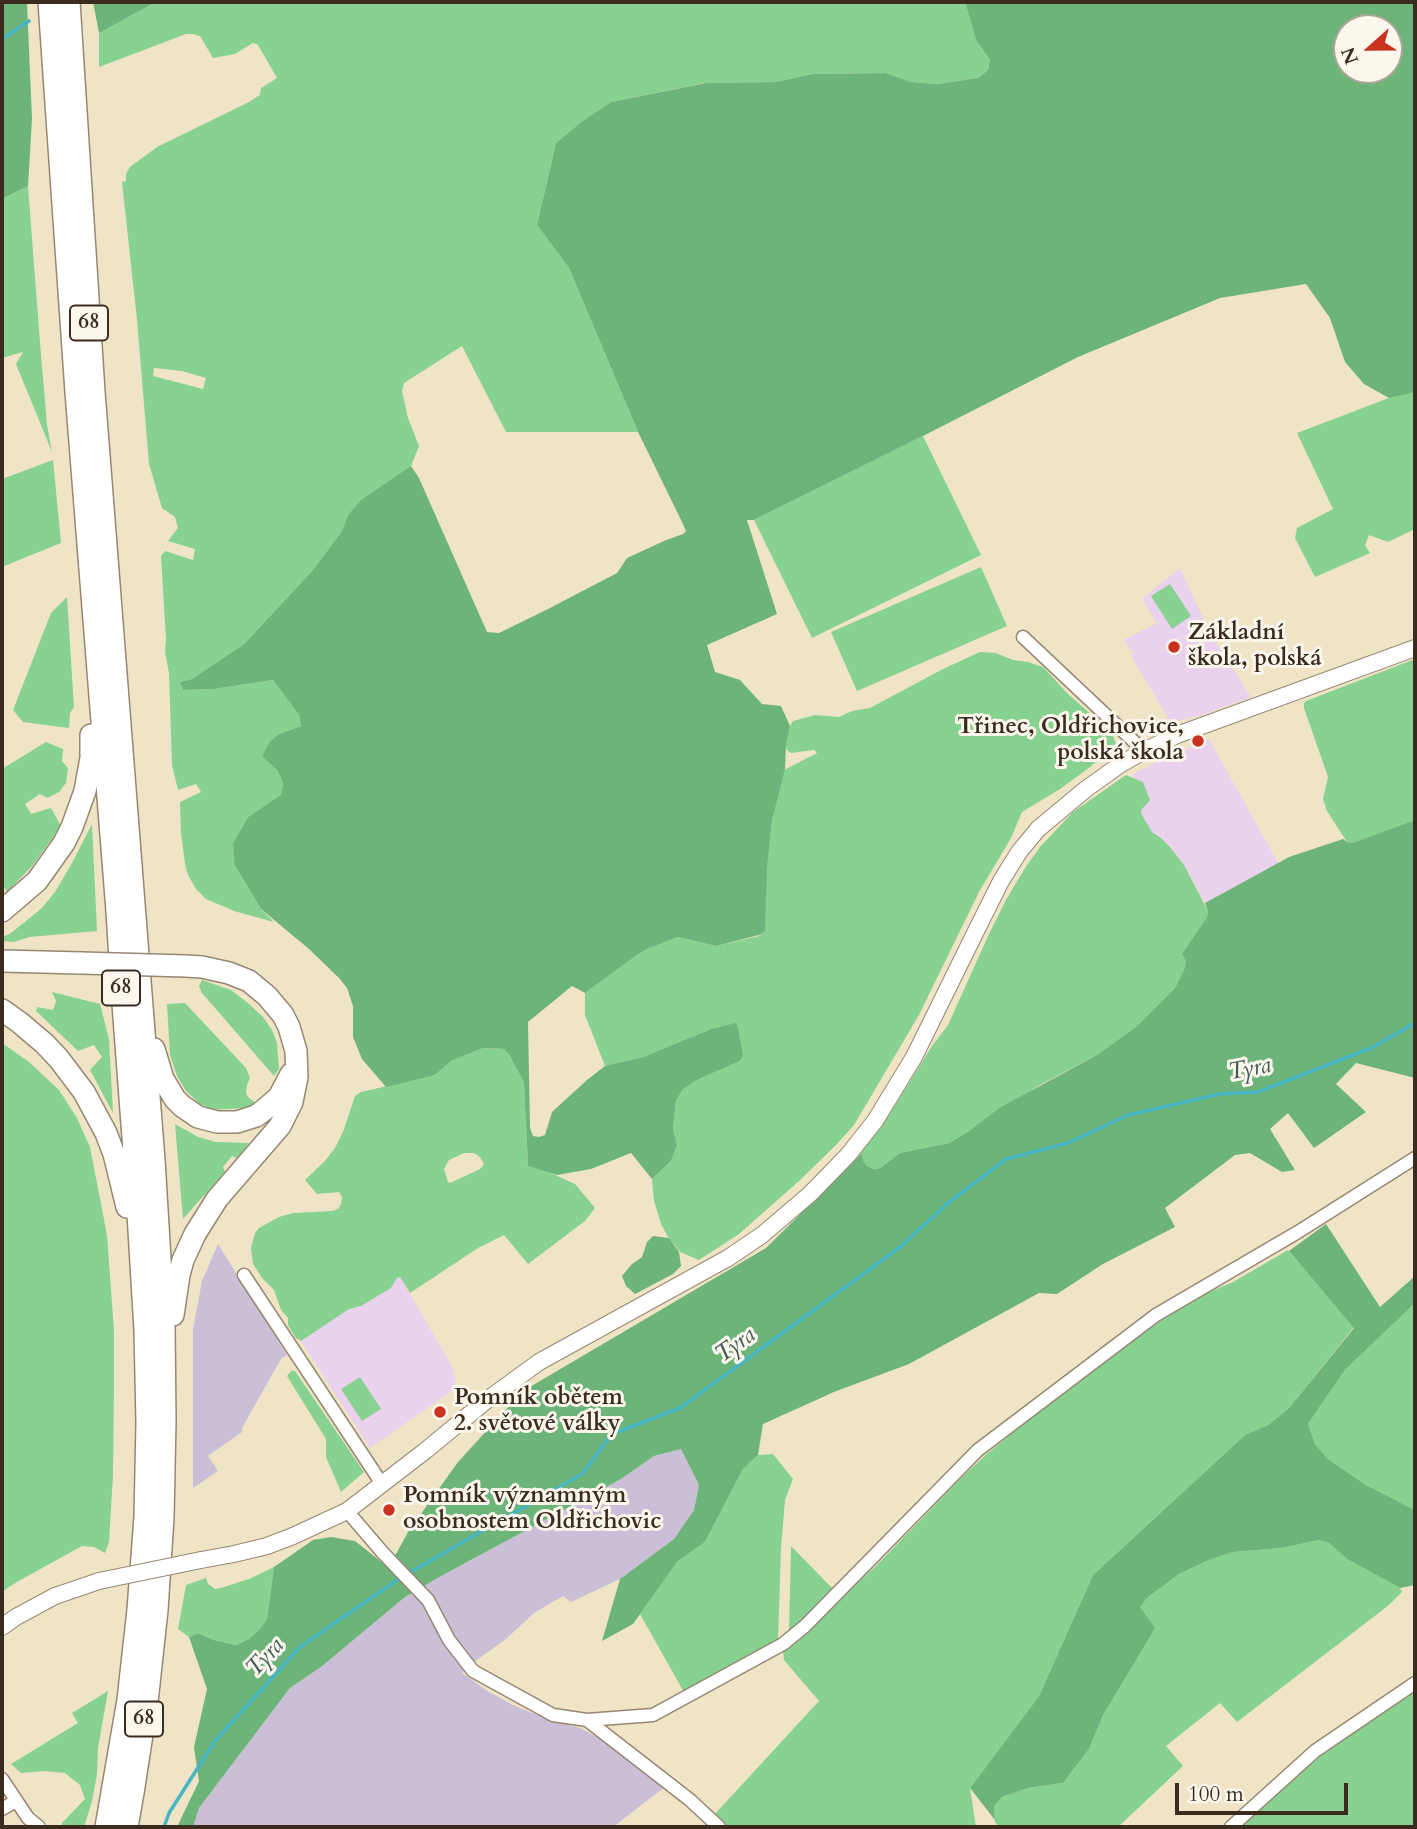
<!DOCTYPE html>
<meta charset="utf-8">
<style>
body{margin:0}
#map{position:relative;width:1417px;height:1829px;overflow:hidden;background:#f0e4c6;font-family:Cardo,serif}
canvas{display:block}
.frame{position:absolute;inset:0;border:4px solid #3b2a1e;pointer-events:none}
.north{position:absolute;left:1333px;top:14px;width:70px;height:70px;box-sizing:border-box;background:#fbf7ec;border:2px solid #aea59a;border-radius:50%;rotate:249deg;font-size:19px;font-weight:700;line-height:28px;text-align:center;color:#3b2a1e}
.north::after{content:'';display:block;margin:auto;width:24px;height:32px;background:#c8321e;clip-path:polygon(50% 0,100% 100%,50% 72%,0 100%)}
.scale{position:absolute;left:1175px;top:1783px;width:173px;height:32px;box-sizing:border-box;border:4px solid #3b2a1e;border-top:0;padding-left:9px;font-size:21px;line-height:24px;white-space:nowrap;color:#3b2a1e;-webkit-text-stroke:5px #fbf7ec;paint-order:stroke}
</style>
<div id="map">
<canvas width="1417" height="1829"></canvas>
<div class="frame"></div>
<div class="north">N</div>
<div class="scale">100 m</div>
</div>
<script>
const context = document.querySelector('canvas').getContext('2d');
context.lineJoin = 'round';
function fillPath(path, color) { context.fillStyle = color; context.fill(path, 'evenodd'); }
const poly = rows => new Path2D(rows.map(r => 'M' + r).join(''));
function strokePath(path, color, width, dash) { context.strokeStyle = color; context.lineWidth = width; context.lineCap = dash ? 'butt' : 'round'; context.setLineDash(dash || []); context.stroke(path); }
function write(font, color, halo, rows, align = 'center') {
  context.font = font + ' Cardo,serif'; context.lineWidth = 6; context.setLineDash([]); context.textBaseline = 'middle'; context.strokeStyle = halo; context.fillStyle = color; for (const [text, x, y, turn = 0] of rows) {
    context.save(); context.translate(x, y); context.rotate((+turn || 0) * Math.PI / 180); context.textAlign = isNaN(turn) ? turn : align; if (halo) context.strokeText(text, 0, 0); context.fillText(text, 0, 0); context.restore();
  }
}
const built = poly([
 [1180,568,1211,635,1251,697,1202,715,1171,723,1131,656,1133,654,1124,640,1157,623,1142,599],
 [1209,739,1278,863,1205,903,1184,865,1170,847,1161,838,1152,832,1142,815,1137,780,1132,776,1137,772,1158,761],
 [400,1277,453,1368,456,1388,370,1448,301,1341,349,1309,361,1306,391,1288,395,1280]
]);
const industrial = poly([
 [218,1244,287,1355,281,1359,242,1428,242,1432,208,1456,218,1471,193,1488,193,1329,202,1281],
 [681,1449,699,1485,694,1510,674,1539,620,1579,571,1602,563,1596,534,1613,506,1639,474,1662,462,1673,489,1692,513,1705,540,1716,580,1728,620,1749,666,1786,613,1827,193,1827,199,1808,290,1688,321,1667,405,1597,443,1575,621,1479,654,1456]
]);
const green = poly([
 [156,2,965,2,976,40,990,60,988,70,978,78,937,84,911,82,886,73,813,74,775,82,705,83,611,102,581,122,556,143,537,225,569,268,638,432,506,432,462,346,404,383,402,391,408,418,419,446,411,466,361,501,348,515,342,531,313,570,244,644,192,679,180,682,183,690,214,689,273,680,299,715,301,726,279,734,277,770,283,783,281,796,248,817,233,843,234,864,261,909,274,922,234,911,206,899,196,889,188,875,185,864,181,833,180,802,201,792,196,784,178,790,172,765,169,673,165,652,166,640,161,556,165,551,193,560,195,549,168,541,178,528,175,517,162,508,149,464,137,320,122,182,126,181,126,174,130,167,157,147,249,102,260,95,261,88,277,78,258,45,253,43,235,54,213,58,200,36,193,34,186,34,99,67,99,33],
 [154,368,182,371,206,378,203,389,153,376],
 [28,186,40,343,47,425,52,452,16,364,23,352,2,358,2,199],
 [1410,392,1415,392,1415,529,1388,542,1369,535,1365,545,1370,553,1315,577,1295,538,1297,528,1333,509,1297,433,1389,398],
 [923,436,981,555,812,638,754,520],
 [53,460,61,543,2,567,2,479],
 [981,567,1007,626,857,691,831,632],
 [1170,584,1191,616,1172,629,1151,596],
 [67,597,74,707,70,713,69,728,23,722,13,710,51,613],
 [980,652,996,653,1013,660,1028,662,1043,667,1068,694,1111,732,1116,743,1090,767,1060,789,1022,812,1011,838,979,892,919,1015,854,1125,836,1145,799,1181,739,1234,699,1260,680,1252,668,1237,661,1224,654,1201,652,1179,671,1161,677,1145,673,1128,676,1101,683,1089,697,1080,740,1061,743,1056,711,1029,643,1057,605,1066,585,1015,585,993,637,955,647,949,678,937,716,946,759,936,772,821,784,770,817,753,814,750,791,753,787,750,785,744,790,726,793,721,815,715,839,717,852,711,870,708,943,669],
 [1415,659,1415,820,1352,843,1347,842,1327,811,1323,799,1328,777,1304,708,1304,703,1306,701],
 [46,742,63,749,62,761,68,768,66,783,59,792,47,798,40,794,25,804,31,814,51,808,61,826,32,866,7,892,2,883,2,769],
 [1126,775,1143,782,1150,800,1141,810,1142,815,1152,832,1161,838,1170,847,1184,865,1208,911,1207,917,1182,954,1186,962,1184,970,1175,988,1137,1026,1097,1055,1040,1085,969,1131,949,1143,900,1153,880,1168,874,1169,867,1166,863,1160,861,1151,896,1104,932,1046,948,1025,989,934,1006,900,1025,868,1040,847,1073,812],
 [92,824,97,931,29,937,14,942,2,941,2,937,11,933,42,908,55,892,72,863],
 [202,980,231,990,248,1003,263,1017,272,1030,277,1043,279,1069,274,1076,202,993,199,986],
 [52,992,100,1004,109,1039,113,1113,90,1070,102,1057,94,1045,78,1051,36,1011,37,1007,53,1010,56,1001],
 [185,1003,246,1068,250,1078,247,1085,246,1093,248,1097,257,1104,243,1108,213,1110,200,1104,186,1091,177,1076,170,1055,167,1004],
 [2,1043,29,1062,59,1090,77,1118,90,1147,107,1235,114,1331,114,1390,113,1475,109,1542,105,1553,94,1547,82,1546,15,1583,2,1592],
 [483,1048,504,1049,510,1056,524,1083,528,1166,546,1171,575,1184,595,1208,585,1221,528,1264,504,1235,478,1248,410,1293,400,1277,397,1278,391,1288,361,1306,349,1309,301,1341,295,1337,288,1325,288,1318,281,1310,274,1290,262,1278,253,1264,251,1248,255,1233,259,1228,279,1217,293,1213,332,1211,338,1209,341,1204,342,1197,339,1192,317,1194,305,1180,325,1161,335,1148,343,1132,355,1096,361,1092,435,1075,451,1061],
 [464,1153,474,1153,480,1157,484,1164,480,1169,450,1183,448,1182,444,1169,449,1160],
 [175,1124,198,1137,216,1142,249,1143,238,1159,232,1156,223,1167,225,1172,183,1219],
 [1288,1250,1354,1327,1289,1408,1268,1425,1245,1435,1093,1575,1039,1696,970,1788,976,1827,726,1827,714,1815,819,1701,784,1660,783,1651,876,1566,961,1478,988,1453,1085,1374,1172,1310,1197,1297,1233,1282],
 [1415,1303,1415,1510,1366,1485,1328,1459,1315,1444,1308,1424,1345,1370],
 [291,1371,295,1371,364,1472,341,1492,326,1457,326,1439,287,1376],
 [360,1377,381,1409,362,1421,341,1389],
 [773,1454,793,1479,785,1500,781,1548,778,1641,685,1694,640,1614,677,1562,705,1542,743,1469,758,1455],
 [1319,1540,1329,1543,1347,1559,1400,1588,1402,1592,1389,1605,1237,1722,1220,1703,1166,1746,1183,1766,1118,1827,999,1827,995,1822,994,1806,1002,1797,1028,1788,1063,1783,1089,1749,1104,1713,1139,1607,1147,1598,1179,1574,1209,1560,1233,1552,1282,1548],
 [791,1546,834,1590,795,1628,789,1630],
 [274,1567,267,1619,260,1629,249,1639,236,1645,214,1640,198,1633,189,1637,178,1629,186,1585,206,1578,208,1584,215,1589,221,1588,249,1579],
 [1415,1686,1415,1827,1236,1827,1298,1772,1341,1737,1342,1740,1344,1739,1343,1736],
 [108,1691,98,1748,97,1774,92,1801,84,1827,62,1827,62,1823,85,1799,80,1785,65,1773,44,1771,21,1773,11,1764,78,1723,72,1713]
]);
const forest = poly([
 [2,2,27,2,32,119,28,186,2,199],
 [93,2,156,2,99,33],
 [965,2,1415,2,1415,392,1389,398,1364,384,1345,362,1330,318,1306,284,1220,298,1078,357,923,436,754,520,747,520,777,614,707,645,715,672,740,680,762,704,781,706,790,726,786,744,785,769,772,821,767,868,765,931,759,935,716,946,678,937,647,949,637,955,585,993,572,986,528,1022,530,1128,533,1136,539,1137,545,1135,552,1112,587,1080,605,1066,643,1057,711,1029,736,1023,738,1028,743,1056,740,1061,697,1080,683,1089,676,1101,673,1128,677,1145,671,1161,652,1179,631,1153,591,1169,557,1175,528,1166,524,1083,510,1056,504,1049,483,1048,451,1061,435,1075,386,1087,362,1059,353,1037,353,1006,347,988,339,978,309,949,261,909,234,864,233,843,248,817,281,795,283,783,277,770,262,756,269,743,279,734,301,726,299,715,273,680,214,689,183,690,180,682,192,679,244,644,313,570,342,531,348,515,361,500,411,466,419,478,487,632,499,633,548,609,617,573,627,558,664,541,683,534,686,531,682,522,638,432,569,268,537,225,556,143,581,122,611,102,706,83,775,82,813,74,886,73,911,82,937,84,978,78,988,70,990,60,976,40],
 [1389,28,1389,70,1347,70,1347,28],
 [1415,820,1415,1078,1356,1063,1336,1084,1366,1112,1314,1148,1288,1113,1270,1129,1295,1170,1282,1172,1250,1153,1235,1155,1165,1208,1175,1227,1103,1264,1057,1294,1039,1293,909,1364,834,1392,763,1424,758,1455,743,1469,705,1542,677,1562,633,1624,602,1641,620,1579,674,1539,694,1510,699,1485,681,1449,654,1456,621,1479,443,1575,405,1597,321,1667,290,1688,199,1808,193,1827,177,1827,199,1781,194,1747,207,1689,189,1637,198,1633,214,1640,236,1645,249,1639,260,1629,267,1619,274,1567,313,1540,331,1537,355,1541,384,1564,396,1554,408,1532,458,1462,523,1391,766,1248,862,1153,863,1160,867,1166,874,1169,880,1168,900,1153,949,1143,969,1131,1001,1107,1097,1055,1137,1026,1175,988,1184,970,1186,962,1182,954,1207,917,1208,911,1205,903,1289,857,1343,839,1347,842,1352,843],
 [1326,1224,1380,1307,1415,1276,1415,1303,1345,1370,1308,1424,1315,1444,1328,1459,1366,1485,1415,1510,1415,1585,1400,1588,1347,1559,1329,1543,1319,1540,1282,1548,1233,1552,1209,1560,1179,1574,1147,1598,1140,1607,1155,1628,1104,1713,1089,1749,1063,1783,1028,1788,1002,1797,994,1806,995,1820,970,1788,1039,1696,1093,1575,1245,1435,1268,1425,1289,1408,1354,1328,1289,1251],
 [653,1236,669,1238,679,1252,681,1266,673,1274,635,1294,626,1286,622,1276,632,1264,642,1257,647,1242]
]);
const stream = poly([
 [2,39,29,21],
 [164,1827,169,1813,215,1741,300,1647,400,1578,582,1474,612,1434,680,1408,900,1247,948,1203,1006,1159,1068,1143,1128,1115,1220,1094,1258,1092,1371,1048,1415,1023]
]);
const minor = poly([
 [1023,637,1144,751],
 [244,1275,382,1484],
 [347,1511,383,1553,428,1600,449,1640,473,1671,553,1715,587,1720,653,1715,783,1644,805,1626,978,1450,1156,1315,1298,1232,1415,1158],
 [587,1720,690,1800,719,1827],
 [2,1779,28,1818,39,1827],
 [2,1809,16,1801],
 [1231,1827,1315,1751,1415,1683]
]);
const tertiary = poly([
 [201,1560,234,1554,267,1546,293,1536,347,1511,425,1451,487,1400,539,1362,728,1258,762,1235,810,1194,848,1155,875,1121,914,1057,979,925,1001,881,1019,852,1038,829,1086,789,1121,764,1144,751,1177,735,1415,648],
 [2,1627,16,1617,55,1596,99,1581]
]);
const trunk = poly([
 [49,2,76,392,117,911,121,977,135,1164,145,1330,147,1423,145,1517,138,1610,128,1700,106,1827],
 [69,2,94,392,154,1160,164,1325,165,1421,163,1517,157,1610,147,1702,133,1793,127,1827],
 [2,911,37,881,64,843,72,827,85,791,91,758,91,735],
 [2,961,81,963],
 [2,1010,19,1022,45,1044,59,1059,84,1092,106,1133,114,1154,127,1207],
 [154,1049,163,1079,175,1099,182,1106,198,1117,217,1122,237,1122,256,1116,264,1110,279,1097,291,1074],
 [173,1315,179,1275,183,1260,195,1234,217,1199,280,1126,292,1102,297,1077,296,1051,289,1027,283,1015,267,996,249,981,229,973,202,967,186,966]
]);
const tertiaryBridge = poly([
 [99,1581,201,1560]
]);
const trunkBridge = poly([
 [81,963,186,966]
]);
const markers = [
 [1174,647,7,"#c8321e"],
 [1198,741,7,"#c8321e"],
 [440,1412,7,"#c8321e"],
 [389,1510,7,"#c8321e"]
];
const shields = [
 [89,323,38],
 [121,988,38],
 [144,1719,38]
];
const shieldNames = [
 ["68",89,323],
 ["68",121,988],
 ["68",144,1719]
];
const poiNames = [
 ["Základní",1188,634],
 ["škola, polská",1188,660],
 ["Třinec, Oldřichovice,",1184,728,"right"],
 ["polská škola",1184,754,"right"],
 ["Pomník obětem",454,1399],
 ["2. světové války",454,1425],
 ["Pomník významným",403,1497],
 ["osobnostem Oldřichovic",403,1523]
];
const waterNames = [
 ["Tyra",1250,1070,-11],
 ["Tyra",736,1346,-36],
 ["Tyra",266,1658,-47]
];
fillPath(built, '#ead1ed');
fillPath(industrial, '#cabfd7');
fillPath(green, '#87d290');
fillPath(forest, '#6db47a');
strokePath(stream, '#47b6c2', 3.5);
strokePath(minor, '#968772', 15);
strokePath(tertiary, '#968772', 18);
strokePath(trunk, '#968772', 24);
strokePath(minor, '#fff', 12);
strokePath(tertiary, '#fff', 16);
strokePath(trunk, '#fff', 21);
strokePath(tertiaryBridge, '#968772', 18, []);
strokePath(trunkBridge, '#968772', 24, []);
strokePath(tertiaryBridge, '#fff', 16);
strokePath(trunkBridge, '#fff', 21);
for (const [x, y, r, color] of markers) { const dot = new Path2D(); dot.arc(x, y, r, 0, 2 * Math.PI); context.fillStyle = color; context.fill(dot); strokePath(dot, '#fbf7ec', 2.5); }
for (const [x, y, w] of shields) { const box = new Path2D(); box.roundRect(x - w / 2, y - 17.5, w, 35, 5); context.fillStyle = '#fbf7ec'; context.fill(box); strokePath(box, '#3b2a1e', 2); }
write('bold 21px', '#3b2a1e', null, shieldNames);
write('bold 23px', '#3b2a1e', '#fbf7ec', poiNames, 'left');
write('italic 24px', '#3f5b57', '#fbf7ec', waterNames);
</script>
